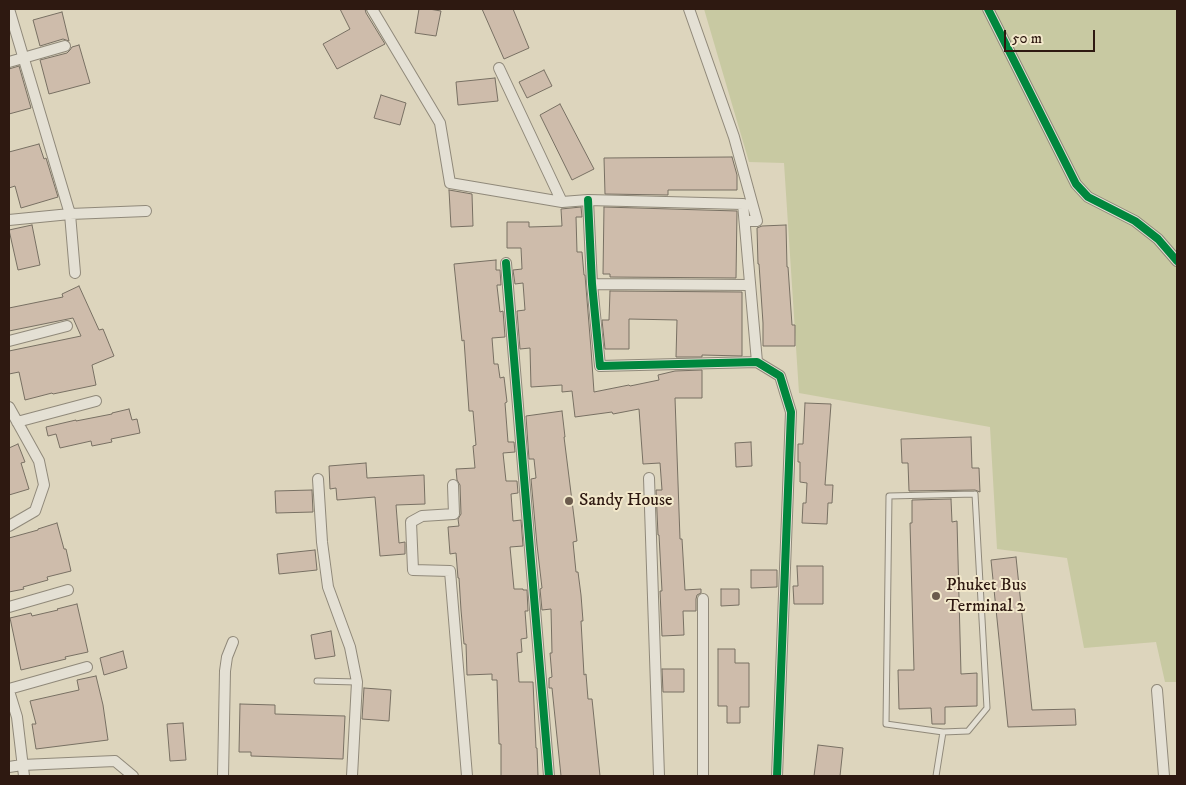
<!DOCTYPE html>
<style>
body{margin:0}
#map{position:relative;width:1186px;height:785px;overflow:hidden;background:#ddd5bd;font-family:"IM FELL DW Pica",serif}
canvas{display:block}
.frame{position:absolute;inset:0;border:10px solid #2e1911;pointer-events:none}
.scale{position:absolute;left:1004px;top:30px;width:91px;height:22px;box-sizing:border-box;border:2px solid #2e1911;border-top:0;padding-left:6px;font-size:15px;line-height:18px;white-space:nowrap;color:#2e1911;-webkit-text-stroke:4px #f2e8cb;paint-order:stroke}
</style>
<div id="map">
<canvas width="1186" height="785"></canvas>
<div class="frame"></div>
<div class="scale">50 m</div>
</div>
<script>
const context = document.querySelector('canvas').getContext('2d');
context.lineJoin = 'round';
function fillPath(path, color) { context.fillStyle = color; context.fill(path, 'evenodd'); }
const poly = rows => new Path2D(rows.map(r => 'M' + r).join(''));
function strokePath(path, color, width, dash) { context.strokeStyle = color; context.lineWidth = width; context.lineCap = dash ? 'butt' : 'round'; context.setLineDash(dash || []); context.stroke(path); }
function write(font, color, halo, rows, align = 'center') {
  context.font = font + ' "IM FELL DW Pica",serif'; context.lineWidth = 4; context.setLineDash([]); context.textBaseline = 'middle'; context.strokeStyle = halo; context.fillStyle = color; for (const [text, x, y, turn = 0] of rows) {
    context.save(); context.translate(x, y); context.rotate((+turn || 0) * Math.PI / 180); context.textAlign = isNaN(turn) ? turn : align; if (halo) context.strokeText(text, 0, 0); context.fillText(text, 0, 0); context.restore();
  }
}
const green = poly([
 [704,9,1177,9,1177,682,1165,682,1156,642,1084,648,1067,558,997,549,990,427,799,393,784,163,749,162]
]);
const building = poly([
 [340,9,365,9,366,13,385,44,337,69,323,44,350,29,340,9],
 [419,9,429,9,441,11,436,36,415,33,419,9],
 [482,9,513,9,529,48,504,59,482,9],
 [62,12,69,41,63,39,40,46,33,20,62,12],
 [79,45,90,83,49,94,40,60,67,53,70,50,72,47,79,45],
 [19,66,31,108,9,114,9,69,19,66],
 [544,70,552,86,527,98,519,82,544,70],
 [495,78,498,101,458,105,456,82,495,78],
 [381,95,406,103,400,125,374,118,381,95],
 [560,104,594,169,572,180,540,115,560,104],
 [39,144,44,159,46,158,58,197,21,208,15,186,9,188,9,152,39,144],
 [732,157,737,175,737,190,668,190,668,195,605,194,604,158,732,157],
 [449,190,472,194,473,226,451,227,449,190],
 [581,207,582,217,576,217,577,252,582,252,584,275,585,275,591,349,594,392,629,385,630,386,659,380,658,375,675,371,702,370,702,398,675,398,680,539,682,539,685,590,701,589,701,593,697,595,696,599,696,611,683,611,684,635,662,636,660,591,662,591,659,535,658,535,656,490,662,490,660,463,643,464,639,409,613,414,612,412,575,417,572,391,562,392,562,385,531,387,530,348,520,349,517,311,525,310,523,283,515,284,513,270,522,269,521,248,507,248,507,222,529,222,529,227,562,226,561,209,581,207],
 [604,207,737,211,736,278,610,277,610,274,603,274,604,207],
 [32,225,40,265,18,270,9,230,32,225],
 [786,225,787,267,788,267,792,325,795,325,795,346,763,346,763,323,759,264,758,264,757,228,762,226,786,225],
 [496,260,496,270,500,270,501,285,497,285,497,286,500,312,503,311,505,337,492,338,494,364,498,364,500,378,504,377,507,402,505,403,508,442,514,442,515,452,503,453,506,481,517,481,518,493,511,494,513,521,521,520,523,546,510,547,514,589,523,589,523,590,527,590,528,611,525,611,527,638,521,639,522,652,517,653,519,682,533,682,536,748,537,748,538,776,501,776,501,744,499,744,497,680,492,680,492,674,467,675,466,644,464,644,461,610,459,578,458,578,456,553,450,554,448,527,459,526,458,519,461,514,460,485,457,480,456,469,475,468,473,446,476,445,473,411,469,411,464,340,462,341,454,264,496,260],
 [79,286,99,330,103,329,114,356,92,365,96,385,53,394,52,393,25,400,19,372,9,374,9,351,81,336,73,318,9,331,9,308,63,297,62,294,79,286],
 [610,291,742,292,742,356,702,355,702,357,676,357,677,320,629,319,629,349,605,349,602,320,609,320,610,291],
 [805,403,831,404,825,485,833,485,832,503,828,503,827,524,802,523,803,503,806,503,807,483,800,482,800,462,798,462,798,444,803,444,805,403],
 [129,409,132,420,137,419,140,433,111,439,112,442,92,446,91,441,60,448,56,434,48,436,46,427,76,420,76,421,112,414,112,413,129,409],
 [562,411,565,437,564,437,577,541,573,542,576,572,578,572,581,595,583,621,581,621,584,675,586,674,588,699,592,699,600,776,561,776,552,688,549,688,549,678,552,677,550,653,552,653,551,609,542,610,540,589,542,588,537,545,531,479,536,478,534,459,529,459,526,416,562,411],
 [971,437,972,468,979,468,980,492,975,490,909,491,908,463,902,463,901,439,971,437],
 [751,442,752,466,736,467,735,443,751,442],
 [18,444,25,462,21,463,29,489,9,495,9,448,18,444],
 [366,463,367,478,424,475,425,504,396,505,399,543,405,542,405,554,380,556,375,497,337,500,336,488,330,489,329,466,366,463],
 [312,490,313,512,276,513,275,491,312,490],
 [951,499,952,522,957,521,961,674,977,673,977,706,945,707,945,724,932,724,931,708,899,709,898,670,914,670,910,523,912,523,912,500,951,499],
 [57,523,64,549,66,549,71,571,47,577,48,580,23,587,24,589,9,592,9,538,38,530,38,529,57,523],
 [315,550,317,570,279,574,277,554,315,550],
 [1016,557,1032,710,1075,709,1076,725,1008,727,991,560,1016,557],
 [797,566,823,566,823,604,794,604,793,586,798,586,797,566],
 [751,570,777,570,777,587,751,588,751,570],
 [721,589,739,589,739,605,721,606,721,589],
 [77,604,88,652,65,657,66,659,21,670,10,618,31,613,32,616,58,610,57,609,77,604],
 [331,631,335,656,315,659,311,635,331,631],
 [718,649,735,649,735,663,749,663,749,707,740,707,740,723,727,723,727,706,718,706,718,649],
 [123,651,127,668,104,675,100,658,123,651],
 [662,669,684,669,684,692,663,692,662,669],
 [96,676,103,705,108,740,36,749,32,724,36,724,30,701,79,690,77,680,96,676],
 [364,688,391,690,389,721,362,719,364,688],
 [240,704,275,705,275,714,345,716,343,759,251,756,251,752,239,752,240,704],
 [183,723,186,760,170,761,167,724,183,723],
 [818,745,843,748,840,776,814,776,818,745]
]);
const service = poly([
 [975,494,987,708,968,731,943,732,886,724,889,496,975,494],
 [317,681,357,682],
 [936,776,943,732]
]);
const minor = poly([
 [9,9,70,214,75,273],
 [372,9,440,123,450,183,562,202,588,200,743,204,757,362],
 [689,9,734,137,757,221,745,221],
 [988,9,1076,184,1088,197,1135,221,1158,239,1177,261],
 [9,62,65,46],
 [499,68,562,202],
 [588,200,592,284,600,366,757,362,780,376,791,412,777,776],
 [9,220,70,214,146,211],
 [506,263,549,776],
 [592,284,750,285],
 [9,341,67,326],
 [9,407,39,461,44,485,35,511,9,526],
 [17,422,96,401],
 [649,478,659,776],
 [318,479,322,542,328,587,350,647,357,682,352,776],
 [453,485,454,514,422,516,411,522,413,570,450,571,467,776],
 [9,607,68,590],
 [9,689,87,667],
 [1157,690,1164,776],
 [9,691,17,717,24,776],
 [9,767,22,765,115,761,133,776],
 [223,776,225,671,227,657,233,642],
 [703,776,703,599]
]);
const cycleway = poly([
 [988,9,1076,184,1088,197,1135,221,1158,239,1177,261],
 [588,200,592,284,600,366,757,362,780,376,791,412,777,776],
 [506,263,549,776]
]);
const markers = [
 [569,501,5,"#6b5b4d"],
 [936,596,5,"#6b5b4d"]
];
const poiNames = [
 ["Sandy House",579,501],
 ["Phuket Bus",946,586],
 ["Terminal 2",946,607]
];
fillPath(green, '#c8c9a2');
fillPath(building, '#cebcab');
strokePath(building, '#787063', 1);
strokePath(service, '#90897a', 7);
strokePath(minor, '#90897a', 12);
strokePath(service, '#e4e0d4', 5);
strokePath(minor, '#e4e0d4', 10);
strokePath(cycleway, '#00873e', 8);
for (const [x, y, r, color] of markers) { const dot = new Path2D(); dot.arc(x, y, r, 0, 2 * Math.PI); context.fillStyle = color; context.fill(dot); strokePath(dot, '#f2e8cb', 2); }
write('18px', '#2e1911', '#f2e8cb', poiNames, 'left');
</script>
